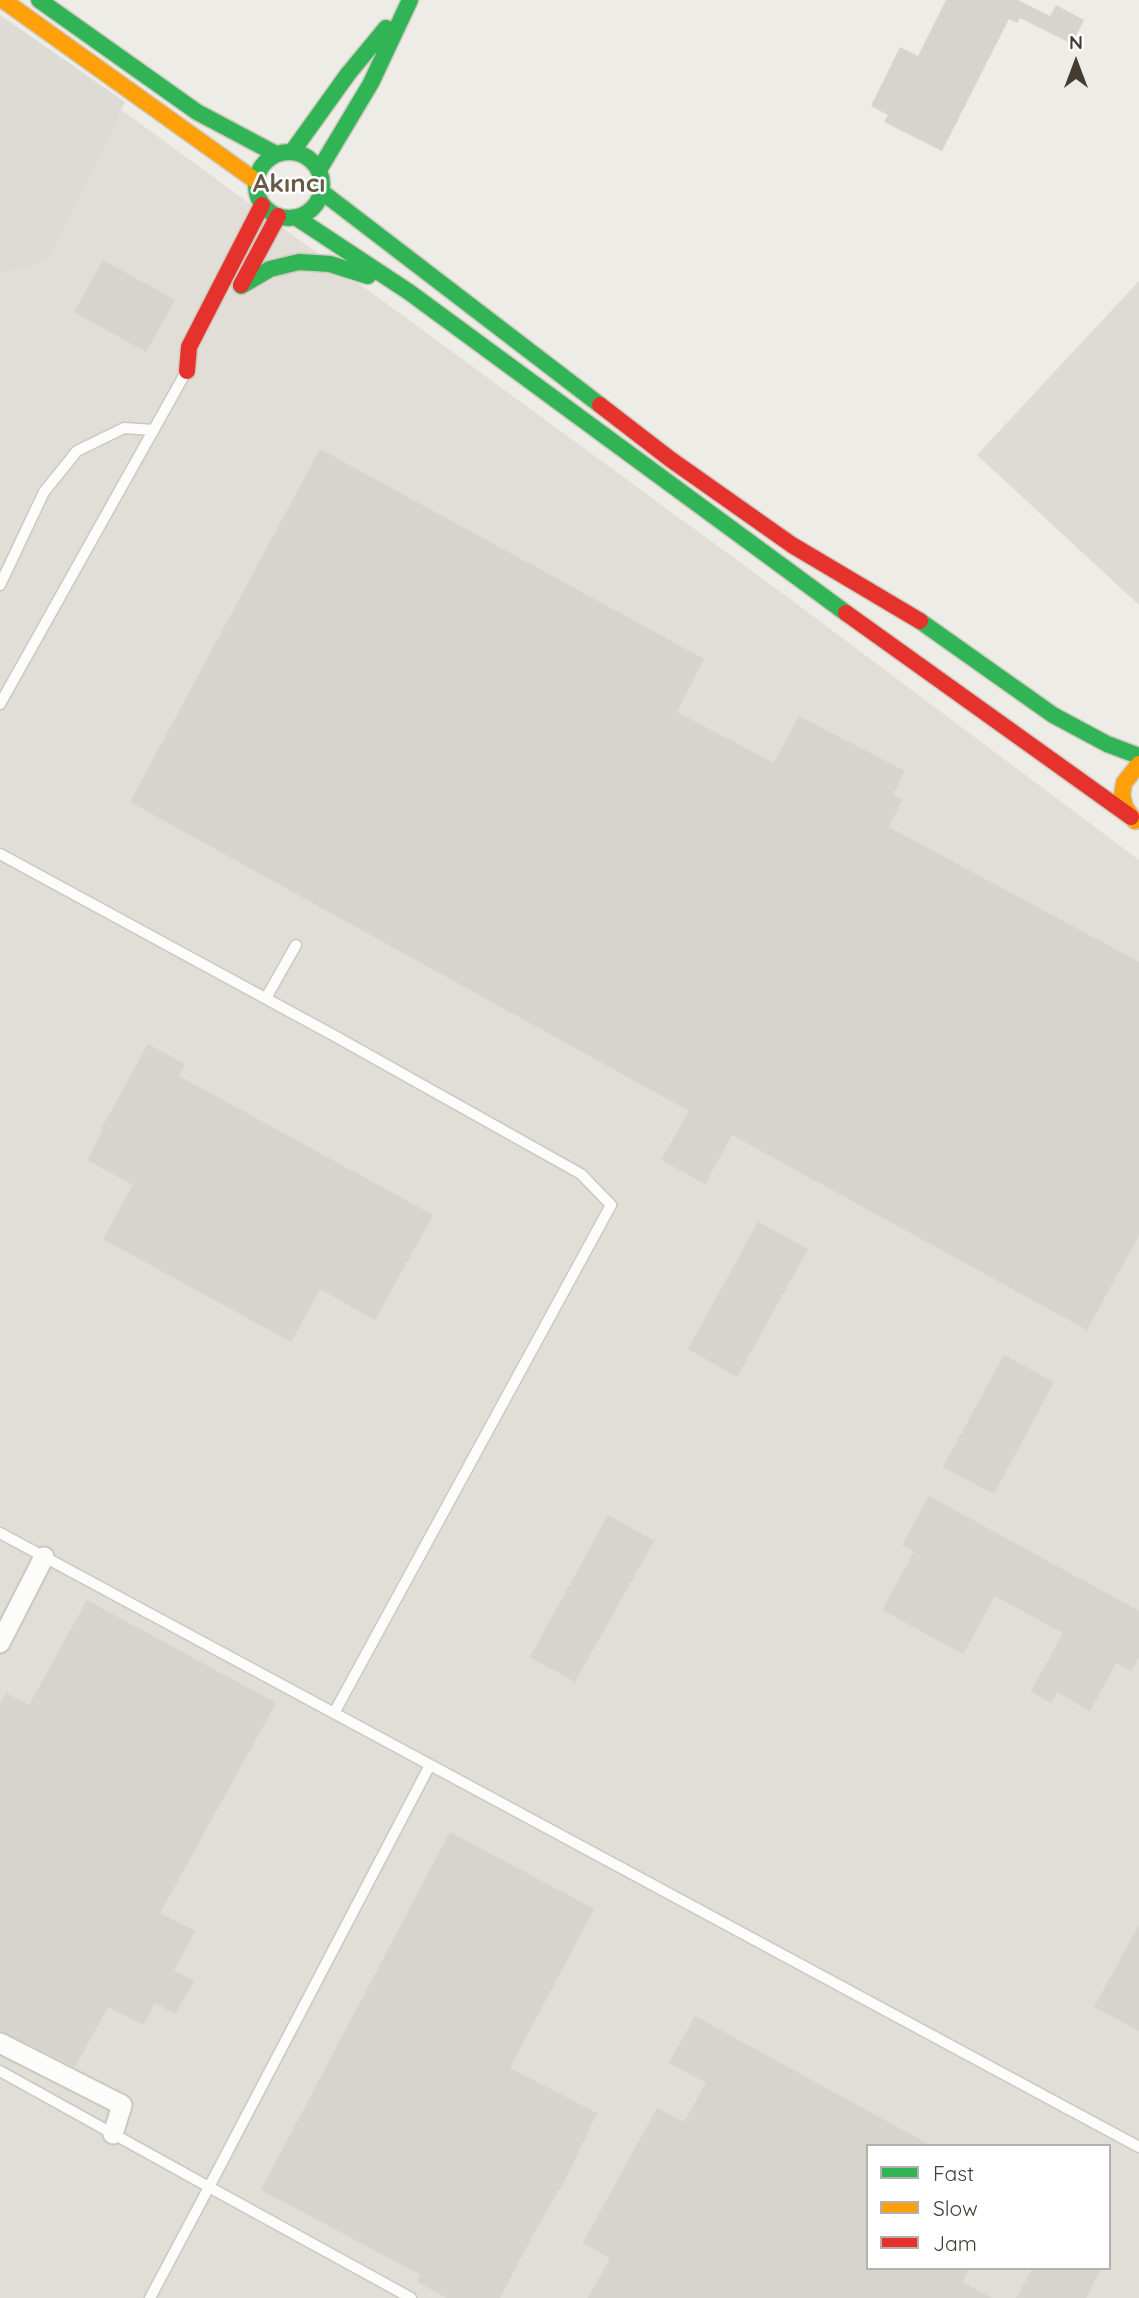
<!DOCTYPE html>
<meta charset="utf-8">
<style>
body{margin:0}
#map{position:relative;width:1139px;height:2298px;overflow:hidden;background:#eeece6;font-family:Quicksand,sans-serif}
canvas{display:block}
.legend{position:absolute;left:866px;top:2144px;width:245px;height:126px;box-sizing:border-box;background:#fff;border:2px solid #b4b1ad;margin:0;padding:9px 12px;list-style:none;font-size:21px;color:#443c32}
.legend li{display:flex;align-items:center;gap:14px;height:35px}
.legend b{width:35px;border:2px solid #b4b1ad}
.north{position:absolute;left:1041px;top:28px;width:70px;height:70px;-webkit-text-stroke:5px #fff;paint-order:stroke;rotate:0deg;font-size:19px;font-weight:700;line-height:28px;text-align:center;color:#443c32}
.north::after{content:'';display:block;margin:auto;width:24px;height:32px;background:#443c32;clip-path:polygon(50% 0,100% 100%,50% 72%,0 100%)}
</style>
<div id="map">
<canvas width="1139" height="2298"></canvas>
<ul class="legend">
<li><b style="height:9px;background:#30b455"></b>Fast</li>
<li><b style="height:9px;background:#ff9f0a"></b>Slow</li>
<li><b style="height:9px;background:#e5322d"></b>Jam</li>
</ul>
<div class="north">N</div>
</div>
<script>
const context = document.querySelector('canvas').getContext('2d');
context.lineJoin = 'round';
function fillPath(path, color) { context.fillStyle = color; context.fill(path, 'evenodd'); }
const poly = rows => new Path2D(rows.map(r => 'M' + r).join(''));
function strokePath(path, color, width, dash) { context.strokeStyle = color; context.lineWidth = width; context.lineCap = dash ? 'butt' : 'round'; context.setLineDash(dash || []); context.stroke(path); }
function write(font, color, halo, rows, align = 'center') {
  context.font = font + ' Quicksand,sans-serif'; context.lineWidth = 5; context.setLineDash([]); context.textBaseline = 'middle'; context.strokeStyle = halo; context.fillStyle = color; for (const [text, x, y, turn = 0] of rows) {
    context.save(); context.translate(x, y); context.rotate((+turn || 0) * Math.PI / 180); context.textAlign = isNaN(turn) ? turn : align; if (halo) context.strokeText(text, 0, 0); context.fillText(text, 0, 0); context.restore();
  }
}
const industrial = poly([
 [0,21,786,596,1139,860,1139,2298,0,2298],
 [868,2146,1109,2146,1109,2268,868,2268]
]);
const parking = poly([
 [0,15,125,102,49,255,24,269,0,271],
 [1139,281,1139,605,977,455]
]);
const building = poly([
 [946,0,1018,0,1050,16,1056,5,1084,20,1072,44,1020,18,1017,23,1009,19,942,151,884,122,888,115,871,106,900,47,918,56],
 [103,260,175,300,146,352,74,312],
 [320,449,704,659,677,712,774,763,799,716,905,771,893,794,902,800,889,827,1139,962,1139,1235,1087,1330,732,1135,705,1184,661,1160,689,1111,130,802],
 [148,1044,185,1064,179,1076,433,1215,375,1320,320,1289,291,1342,103,1239,133,1185,87,1160,103,1130,101,1129],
 [758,1222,808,1249,737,1377,688,1349],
 [1004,1355,1054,1382,994,1494,943,1467],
 [929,1496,1139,1611,1139,1657,1131,1671,1116,1663,1090,1711,1057,1692,1051,1703,1031,1691,1063,1633,995,1596,963,1654,882,1610,914,1552,902,1545],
 [608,1515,654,1541,575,1682,530,1657],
 [87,1600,276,1703,160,1913,195,1931,174,1970,194,1981,175,2014,155,2003,143,2025,108,2007,75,2067,0,2031,0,1704,6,1693,29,1705],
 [450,1832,594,1909,510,2068,597,2113,566,2178,535,2231,500,2298,447,2298,417,2282,421,2275,261,2190],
 [1139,1925,1139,2031,1094,2007],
 [695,2016,932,2146,868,2146,868,2268,970,2268,962,2282,992,2298,588,2298,610,2258,583,2243,657,2108,684,2122,706,2083,669,2063],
 [1033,2268,1101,2268,1086,2298,1016,2298]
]);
const lane = poly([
 [0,585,44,492,77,451,124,428,154,430],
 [0,704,186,372],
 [0,854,333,1035,581,1174,611,1205,334,1713],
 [266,998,296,945],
 [0,1533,1139,2147],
 [0,2071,209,2187,150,2298],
 [411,2298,209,2187,430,1765]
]);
const street = poly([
 [0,1643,44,1557],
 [0,2043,122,2105,113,2134]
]);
const fast = poly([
 [39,0,197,112,276,154],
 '256 185a33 33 0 1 1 66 0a33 33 0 1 1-66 0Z',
 [292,152,348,74,386,28],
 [319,170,371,83,410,0],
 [322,192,600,405],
 [297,218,409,292,846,613],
 [241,286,270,269,299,262,330,264,368,276],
 [920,621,1053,715,1107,744,1139,756]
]);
const slow = poly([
 [3,0,256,181],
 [1135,821,1125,807,1122,795,1124,783,1139,764]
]);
const jam = poly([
 [241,285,278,216],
 [187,371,189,347,262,205],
 [600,405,670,459,792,545,920,621],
 [846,613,1131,817]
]);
const districtNames = [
 ["Akıncı",289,184]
];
fillPath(industrial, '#e1ddd7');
fillPath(parking, '#dddbd6');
fillPath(building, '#d7d4ce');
strokePath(lane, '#cbc8c2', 13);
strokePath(street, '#cbc8c2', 23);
strokePath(fast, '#cfcabd', 19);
strokePath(slow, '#cfcabd', 19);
strokePath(jam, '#cfcabd', 19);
strokePath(lane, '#fcfcfb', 10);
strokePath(street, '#fcfcfb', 19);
strokePath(fast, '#30b455', 16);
strokePath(slow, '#ff9f0a', 16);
strokePath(jam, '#e5322d', 16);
write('bold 26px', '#685a48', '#fff', districtNames);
</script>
